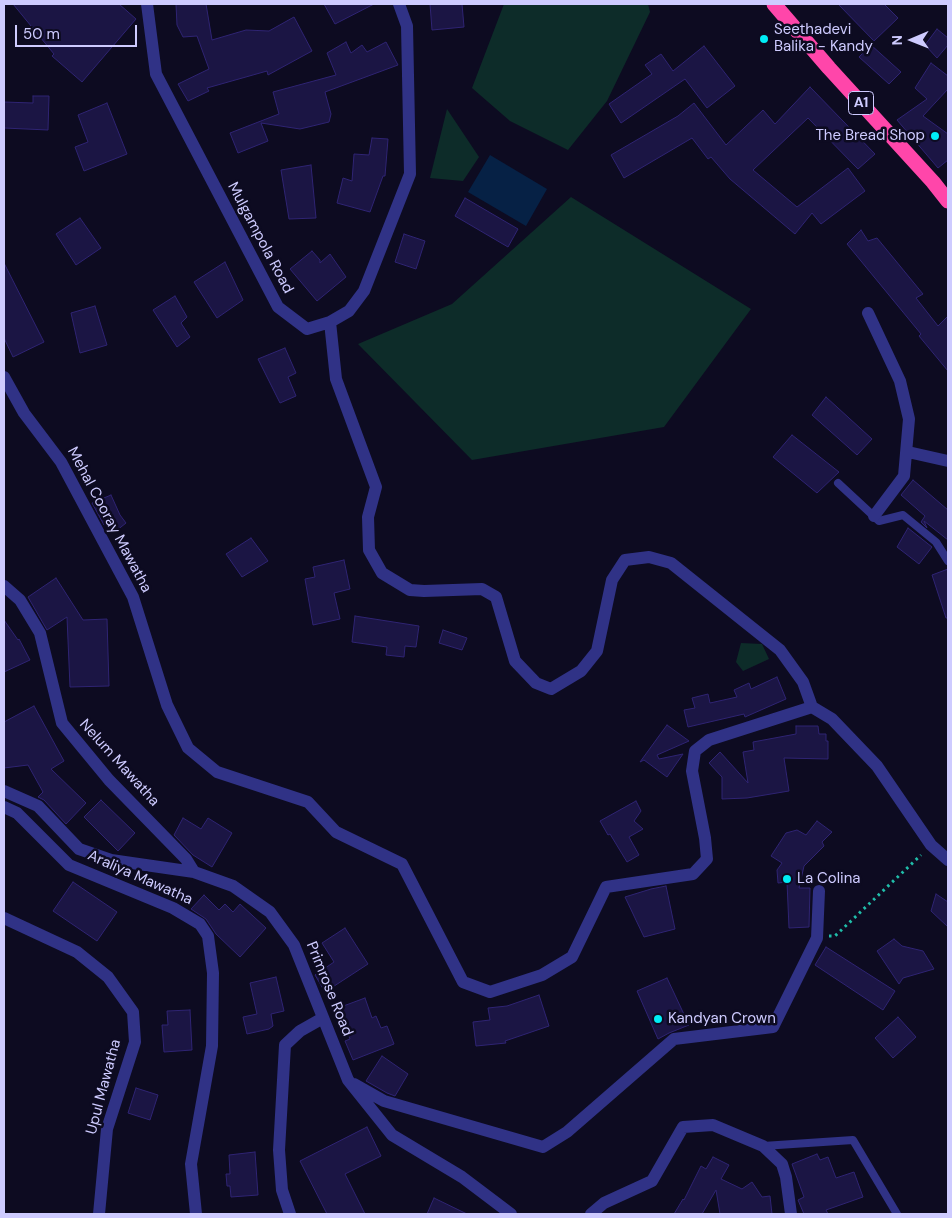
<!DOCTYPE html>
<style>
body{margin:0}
#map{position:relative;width:952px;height:1218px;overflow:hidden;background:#0d0b21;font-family:"DM Sans",sans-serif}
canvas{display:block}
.frame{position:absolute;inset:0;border:5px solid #cecbff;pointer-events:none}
.north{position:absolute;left:887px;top:15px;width:50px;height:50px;-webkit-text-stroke:4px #0d0b21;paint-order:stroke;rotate:269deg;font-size:14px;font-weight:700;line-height:20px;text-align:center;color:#cecbff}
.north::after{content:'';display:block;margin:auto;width:18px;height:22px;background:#cecbff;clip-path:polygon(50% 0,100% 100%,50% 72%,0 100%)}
.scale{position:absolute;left:15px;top:25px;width:122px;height:22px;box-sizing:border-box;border:2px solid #cecbff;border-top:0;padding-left:6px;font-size:15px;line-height:18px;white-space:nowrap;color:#cecbff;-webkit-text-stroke:4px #0d0b21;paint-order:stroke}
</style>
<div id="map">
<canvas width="952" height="1218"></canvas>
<div class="frame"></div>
<div class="north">N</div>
<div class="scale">50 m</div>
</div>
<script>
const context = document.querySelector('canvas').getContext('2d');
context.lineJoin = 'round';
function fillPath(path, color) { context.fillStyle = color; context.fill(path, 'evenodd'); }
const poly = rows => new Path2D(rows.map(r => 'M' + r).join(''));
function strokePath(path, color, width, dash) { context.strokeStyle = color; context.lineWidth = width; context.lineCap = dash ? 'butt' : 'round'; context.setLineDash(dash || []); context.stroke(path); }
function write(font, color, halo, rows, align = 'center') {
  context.font = font + ' "DM Sans",sans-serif'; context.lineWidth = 5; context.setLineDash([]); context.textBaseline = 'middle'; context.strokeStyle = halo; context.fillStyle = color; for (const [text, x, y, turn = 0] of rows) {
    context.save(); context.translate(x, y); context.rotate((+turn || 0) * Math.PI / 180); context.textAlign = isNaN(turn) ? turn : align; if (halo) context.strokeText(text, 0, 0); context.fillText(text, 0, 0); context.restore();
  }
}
const green = poly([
 [504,4,648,4,650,12,607,101,568,150,510,121,472,88],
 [447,109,479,157,463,181,430,178],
 [571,197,751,309,664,427,472,460,358,344,452,304],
 [741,643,762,644,769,659,743,671,736,662]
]);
const water = poly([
 [490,155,547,189,526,226,468,192]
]);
const building = poly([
 [13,4,119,4,136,19,82,82,52,56,54,54,13,4],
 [176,4,206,4,212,40,246,30,269,31,294,17,312,51,268,75,267,71,207,88,209,91,188,101,178,84,209,69,197,36,183,37,177,25,176,4],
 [324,4,374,4,335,24,324,4],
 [430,4,462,4,464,27,432,30,430,4],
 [838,4,884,4,898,18,874,41,838,4],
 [937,29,948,38,948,45,937,58,925,45,937,29],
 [346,42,351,53,362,45,367,52,386,42,398,65,325,92,331,114,329,122,300,129,261,123,268,141,238,153,230,133,279,114,273,92,336,75,327,53,346,42],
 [871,45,901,72,889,84,859,57,871,45],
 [704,46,735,86,707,108,685,79,621,123,609,104,652,74,645,65,661,54,673,71,704,46],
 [931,63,948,76,948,89,923,116,948,134,948,160,938,168,897,120,927,99,915,88,931,63],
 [810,87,875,154,858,169,808,118,753,170,797,207,848,168,865,191,821,224,812,213,795,234,730,179,711,157,708,159,692,138,624,178,611,155,678,116,694,103,726,145,763,110,775,124,810,87],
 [33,96,49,96,48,130,4,128,4,102,33,103,33,96],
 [107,103,127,154,84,171,75,147,88,142,78,115,107,103],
 [372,138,388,139,385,176,383,176,370,212,337,203,343,178,352,181,354,154,369,155,372,138],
 [311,165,316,218,289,219,281,170,311,165],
 [465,198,518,229,508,247,455,216,465,198],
 [80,218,101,248,76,265,56,234,80,218],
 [861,230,868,241,877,238,923,294,916,298,938,326,948,316,948,371,919,336,921,334,847,244,861,230],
 [404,234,425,241,416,269,395,262,404,234],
 [312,251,320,260,320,263,330,254,346,277,317,301,290,269,312,251],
 [225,262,243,300,217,318,194,282,225,262],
 [4,263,44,342,13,357,4,338,4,263],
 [175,296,187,317,181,323,190,337,177,347,153,310,175,296],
 [95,306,107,345,80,353,71,313,95,306],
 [285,348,296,373,288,377,296,396,280,403,258,359,285,348],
 [826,397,872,439,857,455,812,415,826,397],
 [792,435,839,472,817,493,773,457,792,435],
 [913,480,948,510,948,540,924,521,927,528,921,522,925,516,901,495,913,480],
 [111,495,120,515,126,523,116,531,108,522,104,525,92,503,111,495],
 [908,528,932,547,919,564,897,547,908,528],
 [251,538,268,561,242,577,226,554,251,538],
 [344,560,350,589,334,593,340,619,313,625,305,579,315,577,313,567,344,560],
 [948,569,948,618,946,618,932,575,948,569],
 [56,578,83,620,107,619,109,686,70,687,67,617,47,630,28,597,56,578],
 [355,616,419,626,416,647,405,646,404,657,386,655,387,647,352,642,355,616],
 [4,620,18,640,19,639,30,660,4,672,4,620],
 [443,630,467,638,462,650,439,643,443,630],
 [777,677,786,699,745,717,744,714,688,727,684,710,695,708,692,698,708,694,710,703,737,697,734,690,749,683,751,689,777,677],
 [34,706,64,761,51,769,86,803,66,824,44,800,38,797,43,792,28,765,4,768,4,722,34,706],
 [667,725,689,741,657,755,659,759,683,754,667,777,644,760,640,762,667,725],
 [796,726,818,726,819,734,826,734,826,741,828,741,828,759,784,758,789,791,747,798,722,799,722,777,709,763,720,752,748,783,743,752,754,750,753,742,796,734,796,726],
 [101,800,135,833,118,851,84,817,101,800],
 [636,801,641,811,634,821,643,829,629,837,639,855,627,862,610,834,608,835,600,821,636,801],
 [183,818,201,829,208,818,232,833,212,867,193,855,174,835,183,818],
 [817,821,832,832,822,842,824,846,804,866,799,888,810,888,809,927,789,928,787,882,778,883,777,870,782,863,771,856,786,833,797,830,806,835,817,821],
 [73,882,117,912,97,941,53,911,73,882],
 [666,886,675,929,644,937,625,897,651,889,666,886],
 [936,894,948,902,948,927,931,911,936,894],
 [204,895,219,910,225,904,233,912,240,904,266,928,240,957,216,934,206,919,191,909,204,895],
 [345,928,368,964,325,992,315,975,334,962,322,943,345,928],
 [894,939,902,946,923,951,934,969,903,978,899,984,877,951,894,939],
 [826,947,895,991,883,1010,815,965,826,947],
 [276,977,284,1011,271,1014,273,1026,269,1029,247,1034,243,1017,257,1014,250,983,276,977],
 [667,978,689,1025,669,1033,658,1039,637,991,667,978],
 [539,995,549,1026,505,1041,506,1043,476,1046,473,1022,490,1020,488,1008,507,1006,539,995],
 [365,998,372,1018,376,1016,381,1028,387,1026,394,1044,353,1060,345,1041,350,1039,338,1008,365,998],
 [190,1010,192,1050,164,1052,162,1025,168,1025,167,1011,190,1010],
 [898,1017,916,1037,893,1058,875,1038,898,1017],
 [382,1056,408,1074,395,1096,387,1093,366,1081,382,1056],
 [136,1088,158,1095,150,1120,128,1113,136,1088],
 [367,1127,381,1156,345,1174,365,1214,327,1214,300,1161,367,1127],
 [255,1152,258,1195,231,1197,230,1186,227,1186,226,1174,230,1174,229,1155,255,1152],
 [817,1154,820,1160,828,1157,836,1178,854,1172,863,1197,826,1210,828,1214,804,1214,798,1200,804,1197,792,1164,817,1154],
 [713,1157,729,1165,721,1179,742,1189,752,1182,762,1197,770,1196,772,1214,720,1214,716,1190,702,1214,674,1214,683,1199,684,1200,701,1166,706,1169,713,1157],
 [434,1198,467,1214,427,1214,434,1198]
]);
const path = poly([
 [829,936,835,936,921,855]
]);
const lane = poly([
 [838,483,879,521,903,515,936,542,948,561],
 [763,1146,853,1140,897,1214]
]);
const street = poly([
 [147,4,156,74,278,307,307,329,330,322,349,311,364,291,410,174,407,26,399,4],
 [868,313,900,381,909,419,904,476,874,516],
 [330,322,336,379,376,487,368,517,369,550,382,573,410,590,424,591,482,589,496,597,515,661,536,683,551,689,581,671,597,651,612,580,625,560,649,557,671,563,780,650,803,682,812,707],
 [4,377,24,413,61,462,133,597,167,705,188,748,217,772,308,802,336,832,402,864,463,982,490,992,542,975,572,957,606,887,693,874,707,859,705,838,692,771,695,751,709,740,812,707,832,719,877,766,931,845,948,860],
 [908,452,948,461],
 [4,586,20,600,40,633,62,723,109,780,186,859,194,872],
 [4,791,38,806,79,849,111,860,194,872,233,886,270,912,294,945,348,1080,392,1135,462,1177,511,1214],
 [4,807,17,813,69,865,173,908,200,924,208,936,213,973,212,1046,191,1164,196,1214],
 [4,918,77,952,108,977,133,1012,135,1042,107,1129,99,1214],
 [354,1084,384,1101,543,1147,567,1132,674,1039,773,1027,817,938,819,891],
 [290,1214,282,1190,279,1150,285,1045,300,1031,323,1018],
 [591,1214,604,1203,652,1181,683,1127,713,1125,763,1146,782,1164,786,1177,791,1214]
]);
const highway = poly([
 [774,4,829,68,933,182,948,201]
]);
const markers = [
 [764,39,5,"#00edf6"],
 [935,136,5,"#00edf6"],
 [787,879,5,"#00edf6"],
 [658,1019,5,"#00edf6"]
];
const shields = [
 [861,103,25]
];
const shieldNames = [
 ["A1",861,103]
];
const poiNames = [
 ["Seethadevi",774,30],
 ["Balika - Kandy",774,47],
 ["The Bread Shop",925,136,"right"],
 ["La Colina",797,879],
 ["Kandyan Crown",668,1019]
];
const streetNames = [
 ["Mulgampola Road",260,238,62],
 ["Mehal Cooray Mawatha",109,520,62],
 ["Nelum Mawatha",119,763,48],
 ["Araliya Mawatha",140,878,24],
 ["Primrose Road",329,989,68],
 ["Upul Mawatha",104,1087,-75]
];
fillPath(green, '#0d2c29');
fillPath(water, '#062145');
fillPath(building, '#1b1544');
strokePath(building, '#2f2473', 1);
strokePath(path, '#20beaa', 3, [2.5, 4]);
strokePath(lane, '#303286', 8);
strokePath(street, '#303286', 12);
strokePath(highway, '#ff46aa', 15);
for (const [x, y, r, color] of markers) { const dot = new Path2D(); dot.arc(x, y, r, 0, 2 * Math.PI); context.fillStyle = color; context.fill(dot); strokePath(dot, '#0d0b21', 2); }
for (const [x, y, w] of shields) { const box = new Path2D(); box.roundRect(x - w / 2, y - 11.5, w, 23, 4); context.fillStyle = '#0d0b21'; context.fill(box); strokePath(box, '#cecbff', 1); }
write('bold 14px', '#cecbff', null, shieldNames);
write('15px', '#cecbff', '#0d0b21', poiNames, 'left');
write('15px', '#cecbff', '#0d0b21', streetNames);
</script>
